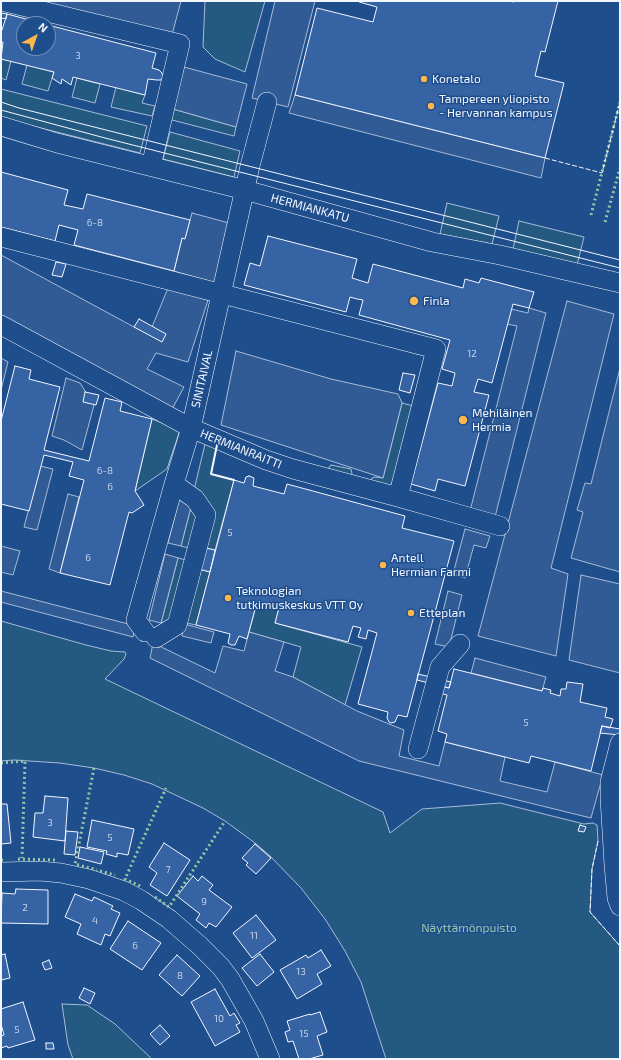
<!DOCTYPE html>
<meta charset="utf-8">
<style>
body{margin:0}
#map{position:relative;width:621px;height:1060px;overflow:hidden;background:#1f4e8c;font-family:"Exo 2",sans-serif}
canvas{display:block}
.frame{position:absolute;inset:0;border:2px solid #f2f6ff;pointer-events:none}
.north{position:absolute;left:16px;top:16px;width:40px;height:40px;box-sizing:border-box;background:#1f4e8c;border:1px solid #7391ba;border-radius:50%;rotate:40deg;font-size:11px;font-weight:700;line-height:16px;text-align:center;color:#f2f6ff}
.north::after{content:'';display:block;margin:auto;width:14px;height:18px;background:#ffb74d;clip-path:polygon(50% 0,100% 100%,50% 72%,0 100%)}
</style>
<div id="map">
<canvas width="621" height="1060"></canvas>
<div class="frame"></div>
<div class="north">N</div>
</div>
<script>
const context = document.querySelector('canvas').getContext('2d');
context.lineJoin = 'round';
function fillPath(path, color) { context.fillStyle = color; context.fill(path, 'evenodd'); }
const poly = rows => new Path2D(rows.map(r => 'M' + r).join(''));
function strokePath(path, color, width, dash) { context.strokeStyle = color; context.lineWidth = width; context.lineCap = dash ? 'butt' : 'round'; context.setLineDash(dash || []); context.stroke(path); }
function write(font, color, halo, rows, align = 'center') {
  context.font = font + ' "Exo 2",sans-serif'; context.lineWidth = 3; context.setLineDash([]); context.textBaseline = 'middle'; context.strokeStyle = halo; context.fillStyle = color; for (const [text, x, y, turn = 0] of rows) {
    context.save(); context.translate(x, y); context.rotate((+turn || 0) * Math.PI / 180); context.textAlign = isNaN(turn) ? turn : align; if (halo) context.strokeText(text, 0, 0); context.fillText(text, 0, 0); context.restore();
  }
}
const green = poly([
 [205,1,265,1,245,72,215,59,203,47,205,1],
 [1,59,11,61,6,80,1,78,1,59],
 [27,65,54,72,48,91,22,84,27,65],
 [77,78,100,84,95,103,72,97,77,78],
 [116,87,145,95,142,103,155,106,152,116,111,107,116,87],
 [1,89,147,126,140,153,1,118,1,89],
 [173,109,236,127,234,136,172,120,171,117,173,109],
 [170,132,240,151,234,177,163,159,170,132],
 [447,203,499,216,492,244,440,234,447,203],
 [519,221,584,237,577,265,513,249,519,221],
 [402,403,413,406,391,487,371,481,372,478,375,477,383,478,402,403],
 [152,419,180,430,167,469,135,491,152,419],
 [206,440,217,444,211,474,234,480,215,550,201,547,194,490,206,440],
 [331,465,351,469,352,474,349,476,329,470,329,467,331,465],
 [192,503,200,517,193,549,181,546,192,503],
 [178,558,190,561,174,620,161,623,178,558],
 [195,568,210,572,196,625,182,622,195,568],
 [257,602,279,608,275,623,362,647,345,705,293,677,301,647,249,632,257,602],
 [1,621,86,645,111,651,125,652,126,654,124,659,105,679,383,812,390,833,422,809,500,803,584,824,593,823,597,825,598,841,592,869,590,912,620,946,620,1059,386,1059,361,982,345,951,325,919,301,888,270,856,255,843,225,821,203,808,152,784,124,775,94,768,60,763,14,760,1,761,1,621],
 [62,1004,87,1005,115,1024,152,1059,73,1059,68,1045,62,1004]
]);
const parking = poly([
 [1,1,181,1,169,46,1,1],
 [275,1,315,1,288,107,252,98,275,1],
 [184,67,247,84,236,127,173,109,184,67],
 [295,95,545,158,541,178,289,113,295,95],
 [192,213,229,223,215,283,174,271,182,238,185,238,192,213],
 [1,255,134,327,152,327,168,288,208,300,188,362,156,353,147,369,184,387,171,411,1,317,1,255],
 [567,301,614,314,551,568,568,574,556,656,478,636,567,301],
 [529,308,546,313,495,517,470,511,517,326,507,324,511,309,528,313,529,308],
 [236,351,331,379,398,394,402,403,383,478,221,425,236,351],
 [1,358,8,362,1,390,1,358],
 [620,368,620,572,571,558,583,512,577,510,585,483,591,484,620,368],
 [66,378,80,383,94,405,82,450,64,440,52,436,66,378],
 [40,466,53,469,37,530,24,527,40,466],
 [68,494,79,497,60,573,49,569,68,494],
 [179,500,192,503,181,546,168,543,179,500],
 [465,529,490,536,486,548,474,545,465,578,453,574,465,529],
 [1,546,20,551,13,575,1,572,1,546],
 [165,554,178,558,161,623,149,620,165,554],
 [581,575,620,584,620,673,569,660,581,575],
 [1,591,136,626,133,637,1,602,1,591],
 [448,591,462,595,449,647,435,644,448,591],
 [184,624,214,632,211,643,182,636,184,624],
 [249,632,284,642,275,671,293,677,357,711,404,730,399,756,439,766,445,742,505,757,500,781,547,792,555,762,603,775,591,818,359,761,150,658,153,643,215,673,223,646,244,651,249,632],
 [475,658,546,677,542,691,471,673,475,658]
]);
const building = poly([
 [359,1,509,1,514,2,515,1,558,1,545,52,541,51,535,76,564,83,545,158,295,95,317,8,373,22,377,7,359,2,359,1],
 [1,13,7,14,6,19,1,18,1,13],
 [7,14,45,24,24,24,24,48,48,48,48,25,156,53,152,68,159,70,162,73,163,77,161,80,157,80,148,79,145,95,73,77,71,85,62,79,61,84,52,78,54,72,1,59,3,42,1,42,1,30,2,30,7,14],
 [1,172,68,190,64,205,83,209,87,194,190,220,185,239,182,238,174,271,74,245,78,230,59,225,55,241,1,227,1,172],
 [268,236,357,259,352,278,368,283,373,264,463,288,465,279,479,283,481,278,534,292,529,308,513,304,492,383,478,379,474,392,489,395,465,486,438,479,435,491,411,484,438,383,452,386,455,373,442,369,450,340,359,315,363,300,357,299,350,297,346,312,244,285,250,263,260,266,268,236],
 [56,262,66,264,62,277,52,275,56,262],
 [139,319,166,334,162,342,134,327,139,319],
 [15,366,31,370,29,379,60,387,44,450,89,461,105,398,122,402,120,411,152,419,135,491,144,505,132,513,129,512,110,585,60,573,84,480,69,476,73,462,44,455,29,511,1,504,1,421,15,366],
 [403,373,415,375,410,393,399,390,403,373],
 [85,392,99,395,96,405,83,402,85,392],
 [249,476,254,478,253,486,284,494,287,484,405,516,402,528,454,541,407,717,398,715,395,722,391,723,389,722,387,718,388,712,358,704,377,633,368,630,366,639,358,637,361,628,353,626,348,642,275,623,279,608,257,602,247,639,239,636,235,645,231,645,228,643,230,634,196,625,234,480,244,483,246,477,249,476],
 [201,547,215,550,210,572,195,568,201,547],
 [454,669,542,691,543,688,551,690,550,693,560,696,561,689,566,689,567,682,583,684,580,702,607,708,605,717,613,719,610,728,602,726,591,771,531,756,529,763,445,742,447,734,438,731,447,695,439,693,441,686,449,688,454,669],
 [418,674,451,682,449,688,417,680,418,674],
 [602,726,620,729,620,735,600,733,602,726],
 [45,796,68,798,65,841,33,837,35,813,43,813,45,796],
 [1,804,7,804,11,843,1,844,1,804],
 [92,820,134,829,128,855,117,853,117,857,106,854,107,851,87,847,92,820],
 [580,825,586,827,584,832,578,831,580,825],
 [66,831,78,832,75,855,64,854,66,831],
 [164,843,190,860,167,896,150,885,157,873,149,867,164,843],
 [255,844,271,858,256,874,246,865,248,863,242,858,255,844],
 [80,847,104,852,101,864,78,858,80,847],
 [193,876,198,881,202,876,213,885,209,890,232,907,216,927,209,923,206,928,196,920,200,914,177,896,193,876],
 [16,889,48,890,48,924,1,923,2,893,15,894,16,889],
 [75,894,92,901,94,897,113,906,111,909,120,913,110,936,105,934,101,945,77,934,81,924,65,917,75,894],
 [256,915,276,940,252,958,233,933,256,915],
 [128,921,161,943,142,970,110,949,128,921],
 [321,950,331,966,317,974,322,984,297,999,280,970,306,955,308,958,321,950],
 [5,954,10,978,1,980,1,955,5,954],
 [260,954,274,972,257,986,242,968,260,954],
 [177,955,200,976,182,996,159,975,177,955],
 [49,960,52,968,45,970,42,963,49,960],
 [84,988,95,993,90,1004,79,998,84,988],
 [215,989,230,1016,234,1013,240,1023,236,1025,240,1032,215,1046,191,1002,215,989],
 [23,1002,35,1040,8,1048,7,1046,1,1048,1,1036,4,1035,1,1024,1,1009,23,1002],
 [320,1012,327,1032,317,1036,323,1055,309,1059,299,1059,293,1041,288,1042,285,1032,290,1030,287,1021,310,1014,310,1015,320,1012],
 [160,1025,170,1036,160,1045,150,1034,160,1025],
 [46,1043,53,1043,54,1049,46,1049,46,1043]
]);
const minor = poly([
 [1,1,180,44,151,166],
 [1,126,57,143,245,190,432,242,500,255,620,283],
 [1,237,436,349,398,497],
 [1,325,191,428,266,460,293,469,398,497,500,526],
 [145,632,136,620,174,484,191,428,250,166,267,102],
 [156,638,177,625,206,515,195,499,174,484],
 [418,749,440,667,460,644],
 [610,798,614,865,617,898,620,906],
 [618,807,610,798,610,782,620,743],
 [1,872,40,871,61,873,89,879,124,891,141,900,169,919,200,946,221,967,230,979,254,1021,270,1059]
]);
const tram = poly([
 [1,102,19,108,620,260],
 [1,110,105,138,620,268]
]);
const hedge = poly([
 [591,215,620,102],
 [605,222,620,168],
 [1,763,25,761,22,858],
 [94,768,75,864,97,870],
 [18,859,55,860],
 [1,860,3,860],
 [100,871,115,875],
 [140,886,125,879,166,788],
 [155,897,169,907,225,821]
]);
const fence = poly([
 [545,158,602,173,620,102],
 [598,841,592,869,590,912,620,946]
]);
const wall = poly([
 [217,445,211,474,234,480]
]);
const markers = [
 [424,79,4,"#ffb74d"],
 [431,106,4,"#ffb74d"],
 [414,301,5,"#ffb74d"],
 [463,420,5,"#ffb74d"],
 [383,565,4,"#ffb74d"],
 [228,598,4,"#ffb74d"],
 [411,613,4,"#ffb74d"]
];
const numberNames = [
 ["3",78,56],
 ["6-8",95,223],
 ["12",472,354],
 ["6-8",105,471],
 ["6",110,487],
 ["5",230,533],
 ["6",88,558],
 ["5",526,723],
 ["3",50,823],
 ["5",110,838],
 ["7",168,870],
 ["9",204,902],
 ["2",25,908],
 ["4",95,921],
 ["11",254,936],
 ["6",135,946],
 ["13",301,972],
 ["8",180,976],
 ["10",219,1019],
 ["5",17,1030],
 ["15",304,1034]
];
const poiNames = [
 ["Konetalo",432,79],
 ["Tampereen yliopisto",439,99],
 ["- Hervannan kampus",439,113],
 ["Finla",423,301],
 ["Mehiläinen",472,413],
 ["Hermia",472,427],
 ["Antell",391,558],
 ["Hermian Farmi",391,572],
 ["Teknologian",236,591],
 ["tutkimuskeskus VTT Oy",236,605],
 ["Etteplan",419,613]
];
const streetNames = [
 ["HERMIANKATU",310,208,15],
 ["SINITAIVAL",202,379,-77],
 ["HERMIANRAITTI",241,449,22]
];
const parkNames = [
 ["Näyttämönpuisto",469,928]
];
fillPath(green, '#245a82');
strokePath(green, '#a8bbd7', 1);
fillPath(parking, '#305b95');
strokePath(parking, '#a8bbd7', 1);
fillPath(building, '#3563a3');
strokePath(building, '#f2f6ff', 1);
strokePath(minor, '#f2f6ff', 20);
strokePath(minor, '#1f4e8c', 19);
strokePath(tram, '#f2f6ff', 1);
strokePath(hedge, '#97c8a6', 3, [2, 3]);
strokePath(fence, '#f2f6ff', 1, [5, 2]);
strokePath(wall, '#f2f6ff', 2);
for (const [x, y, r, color] of markers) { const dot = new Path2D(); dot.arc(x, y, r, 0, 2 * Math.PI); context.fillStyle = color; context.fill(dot); strokePath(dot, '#1f4e8c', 1.5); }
write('10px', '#c3d1e8', null, numberNames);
write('12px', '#f2f6ff', '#1f4e8c', poiNames, 'left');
write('12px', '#f2f6ff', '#1f4e8c', streetNames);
write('12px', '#97c8a6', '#1f4e8c', parkNames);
</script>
